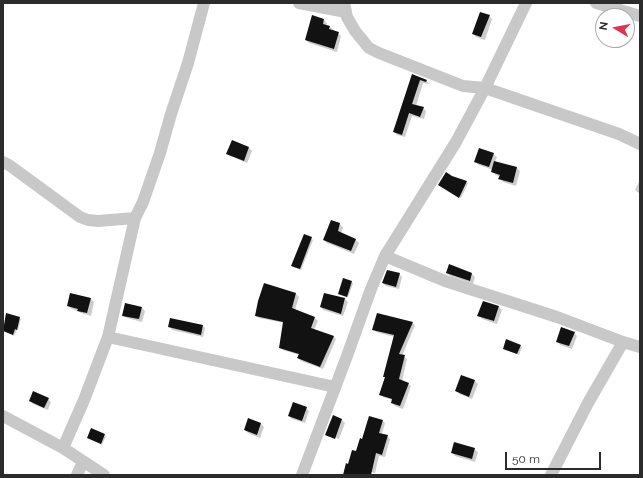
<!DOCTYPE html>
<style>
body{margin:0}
#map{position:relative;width:643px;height:478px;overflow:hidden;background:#fff;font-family:Raleway,sans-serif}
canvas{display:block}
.frame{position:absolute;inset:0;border:4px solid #2b2b2b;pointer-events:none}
.north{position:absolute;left:595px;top:8px;width:40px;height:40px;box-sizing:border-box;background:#fff;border:1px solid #aaa;border-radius:50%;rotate:280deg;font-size:11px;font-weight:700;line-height:16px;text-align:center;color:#2b2b2b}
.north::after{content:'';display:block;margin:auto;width:14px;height:18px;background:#da3652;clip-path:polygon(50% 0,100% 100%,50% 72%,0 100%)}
.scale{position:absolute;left:505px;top:452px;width:96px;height:18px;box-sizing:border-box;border:2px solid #2b2b2b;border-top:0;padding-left:5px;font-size:12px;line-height:14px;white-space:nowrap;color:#2b2b2b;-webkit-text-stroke:3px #fff;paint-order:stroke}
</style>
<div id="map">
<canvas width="643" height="478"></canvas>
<div class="frame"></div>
<div class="north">N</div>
<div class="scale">50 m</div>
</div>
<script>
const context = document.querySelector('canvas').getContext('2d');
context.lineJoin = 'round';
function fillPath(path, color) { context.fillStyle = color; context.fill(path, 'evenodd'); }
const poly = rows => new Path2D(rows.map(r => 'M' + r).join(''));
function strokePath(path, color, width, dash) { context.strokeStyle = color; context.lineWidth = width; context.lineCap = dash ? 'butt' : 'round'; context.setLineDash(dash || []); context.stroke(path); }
const shadow = poly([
 [489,16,492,19,485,40,476,37,473,33],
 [324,20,327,23,326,26,330,27,341,36,337,52,309,43,306,40],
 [412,75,426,81,430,84,423,83,416,106,423,108,426,111,424,119,412,116,405,137,397,135,394,131],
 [233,141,249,148,252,151,247,163,231,156,228,153],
 [493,154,497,157,495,162,517,168,520,171,516,186,503,182,500,179,500,177,496,175,492,172,493,170,479,165,475,162],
 [640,180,640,194,635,190],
 [466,182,468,183,461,198,441,186],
 [332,221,340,224,343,228,341,233,356,240,359,243,354,254,327,243,324,240],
 [311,238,313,240,301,270,293,267],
 [450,266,472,274,475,277,473,284,450,276,447,273],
 [399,274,402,277,399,289,386,286,383,283],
 [352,282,353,284,348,297,340,295],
 [265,284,296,294,299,297,295,310,315,318,318,321,314,330,333,336,336,339,323,369,301,361,298,358,299,355,283,350,280,347,284,323,259,318,256,315],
 [324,294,345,299,348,302,343,316,323,310,321,307],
 [91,299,94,302,91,316,81,313,78,311,72,309,68,306],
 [483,302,499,307,502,310,497,324,482,319,479,315],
 [142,308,145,311,142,322,127,318,123,315],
 [7,314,21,319,18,330,17,330,14,336,3,330],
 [182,321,203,326,205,328,203,337,172,330,170,327],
 [412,323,415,325,402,356,407,359,402,381,408,384,411,386,403,409,395,406,392,403,393,400,383,397,381,394,386,378,384,376,395,337,376,332,374,329],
 [574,333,577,336,572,349,560,345,557,341],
 [520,346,522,347,519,355,504,349],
 [462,376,475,381,478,384,472,399,459,394,456,390],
 [48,399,51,402,48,410,33,404,30,401],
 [306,408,309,411,305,423,292,419,289,416],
 [333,417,342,420,345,423,339,439,329,435,329,437,326,435],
 [248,419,261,424,264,427,260,438,248,433,245,430],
 [382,420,385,423,382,434,387,436,390,439,385,457,379,456,375,473,352,466,362,440],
 [104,435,106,436,102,445,88,438],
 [474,449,478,452,475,462,455,456,452,452]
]);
const building = poly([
 [480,12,490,15,481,37,472,34],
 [312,15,324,19,323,24,330,26,329,29,339,32,334,49,305,40],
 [412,74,427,80,426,82,420,80,412,104,424,107,420,117,409,113,402,135,393,132],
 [232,140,249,147,244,161,226,154],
 [479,148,494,153,489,167,474,162],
 [494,161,517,167,513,183,498,179,500,175,491,172],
 [446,172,452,176,467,181,459,198,438,185],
 [331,220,340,223,338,231,356,239,351,251,323,240],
 [304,234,312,237,300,269,291,266],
 [449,264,472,273,470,281,446,273],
 [387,270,400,273,396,287,382,283],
 [343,278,352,281,347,297,338,294],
 [264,283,296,293,292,308,315,317,311,328,334,336,320,367,297,358,299,354,279,348,283,322,255,316,258,301],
 [70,293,91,298,87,313,77,311,78,309,67,306],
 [324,293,345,298,341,314,320,307],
 [483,301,499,306,494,321,477,316],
 [125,303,142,307,139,319,122,316],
 [6,313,20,317,17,330,15,329,13,335,3,331],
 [377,313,413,322,399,354,405,355,399,379,409,383,400,406,391,403,392,399,379,395,385,377,383,377,394,335,372,330],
 [170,318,203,325,201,335,168,327],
 [561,327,575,332,569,346,556,342],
 [506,339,521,345,517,354,503,349],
 [461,375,475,380,469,397,455,391],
 [33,391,49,398,44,408,29,401],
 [293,402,307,407,302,421,288,416],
 [333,415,342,419,335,439,325,435],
 [369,416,383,420,379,433,388,435,382,455,376,453,371,475,343,475,346,463,348,464,352,450,356,451,360,438,362,439],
 [248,418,261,423,257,435,244,430],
 [91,428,105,434,101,444,87,438],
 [454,442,475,448,472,459,451,453]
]);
const minor = poly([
 [299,3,346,12],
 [344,3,347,17,355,31,369,48,379,53,463,86,485,88,619,134,640,144],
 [596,3,640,16],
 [3,162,9,165,80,217,88,220,98,221,135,218],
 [385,256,445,281,557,317,623,342,640,347],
 [108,337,335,387],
 [3,416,63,448,104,475],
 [63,448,84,400,108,337,135,218,143,202,160,153,171,114,188,63,204,3],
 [77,475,83,462],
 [302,475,347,356,371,289,385,256,456,142,485,88,526,3],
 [551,475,588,403,623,342]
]);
fillPath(shadow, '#0003');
fillPath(building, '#121212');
strokePath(minor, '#c8c8c8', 12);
</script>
